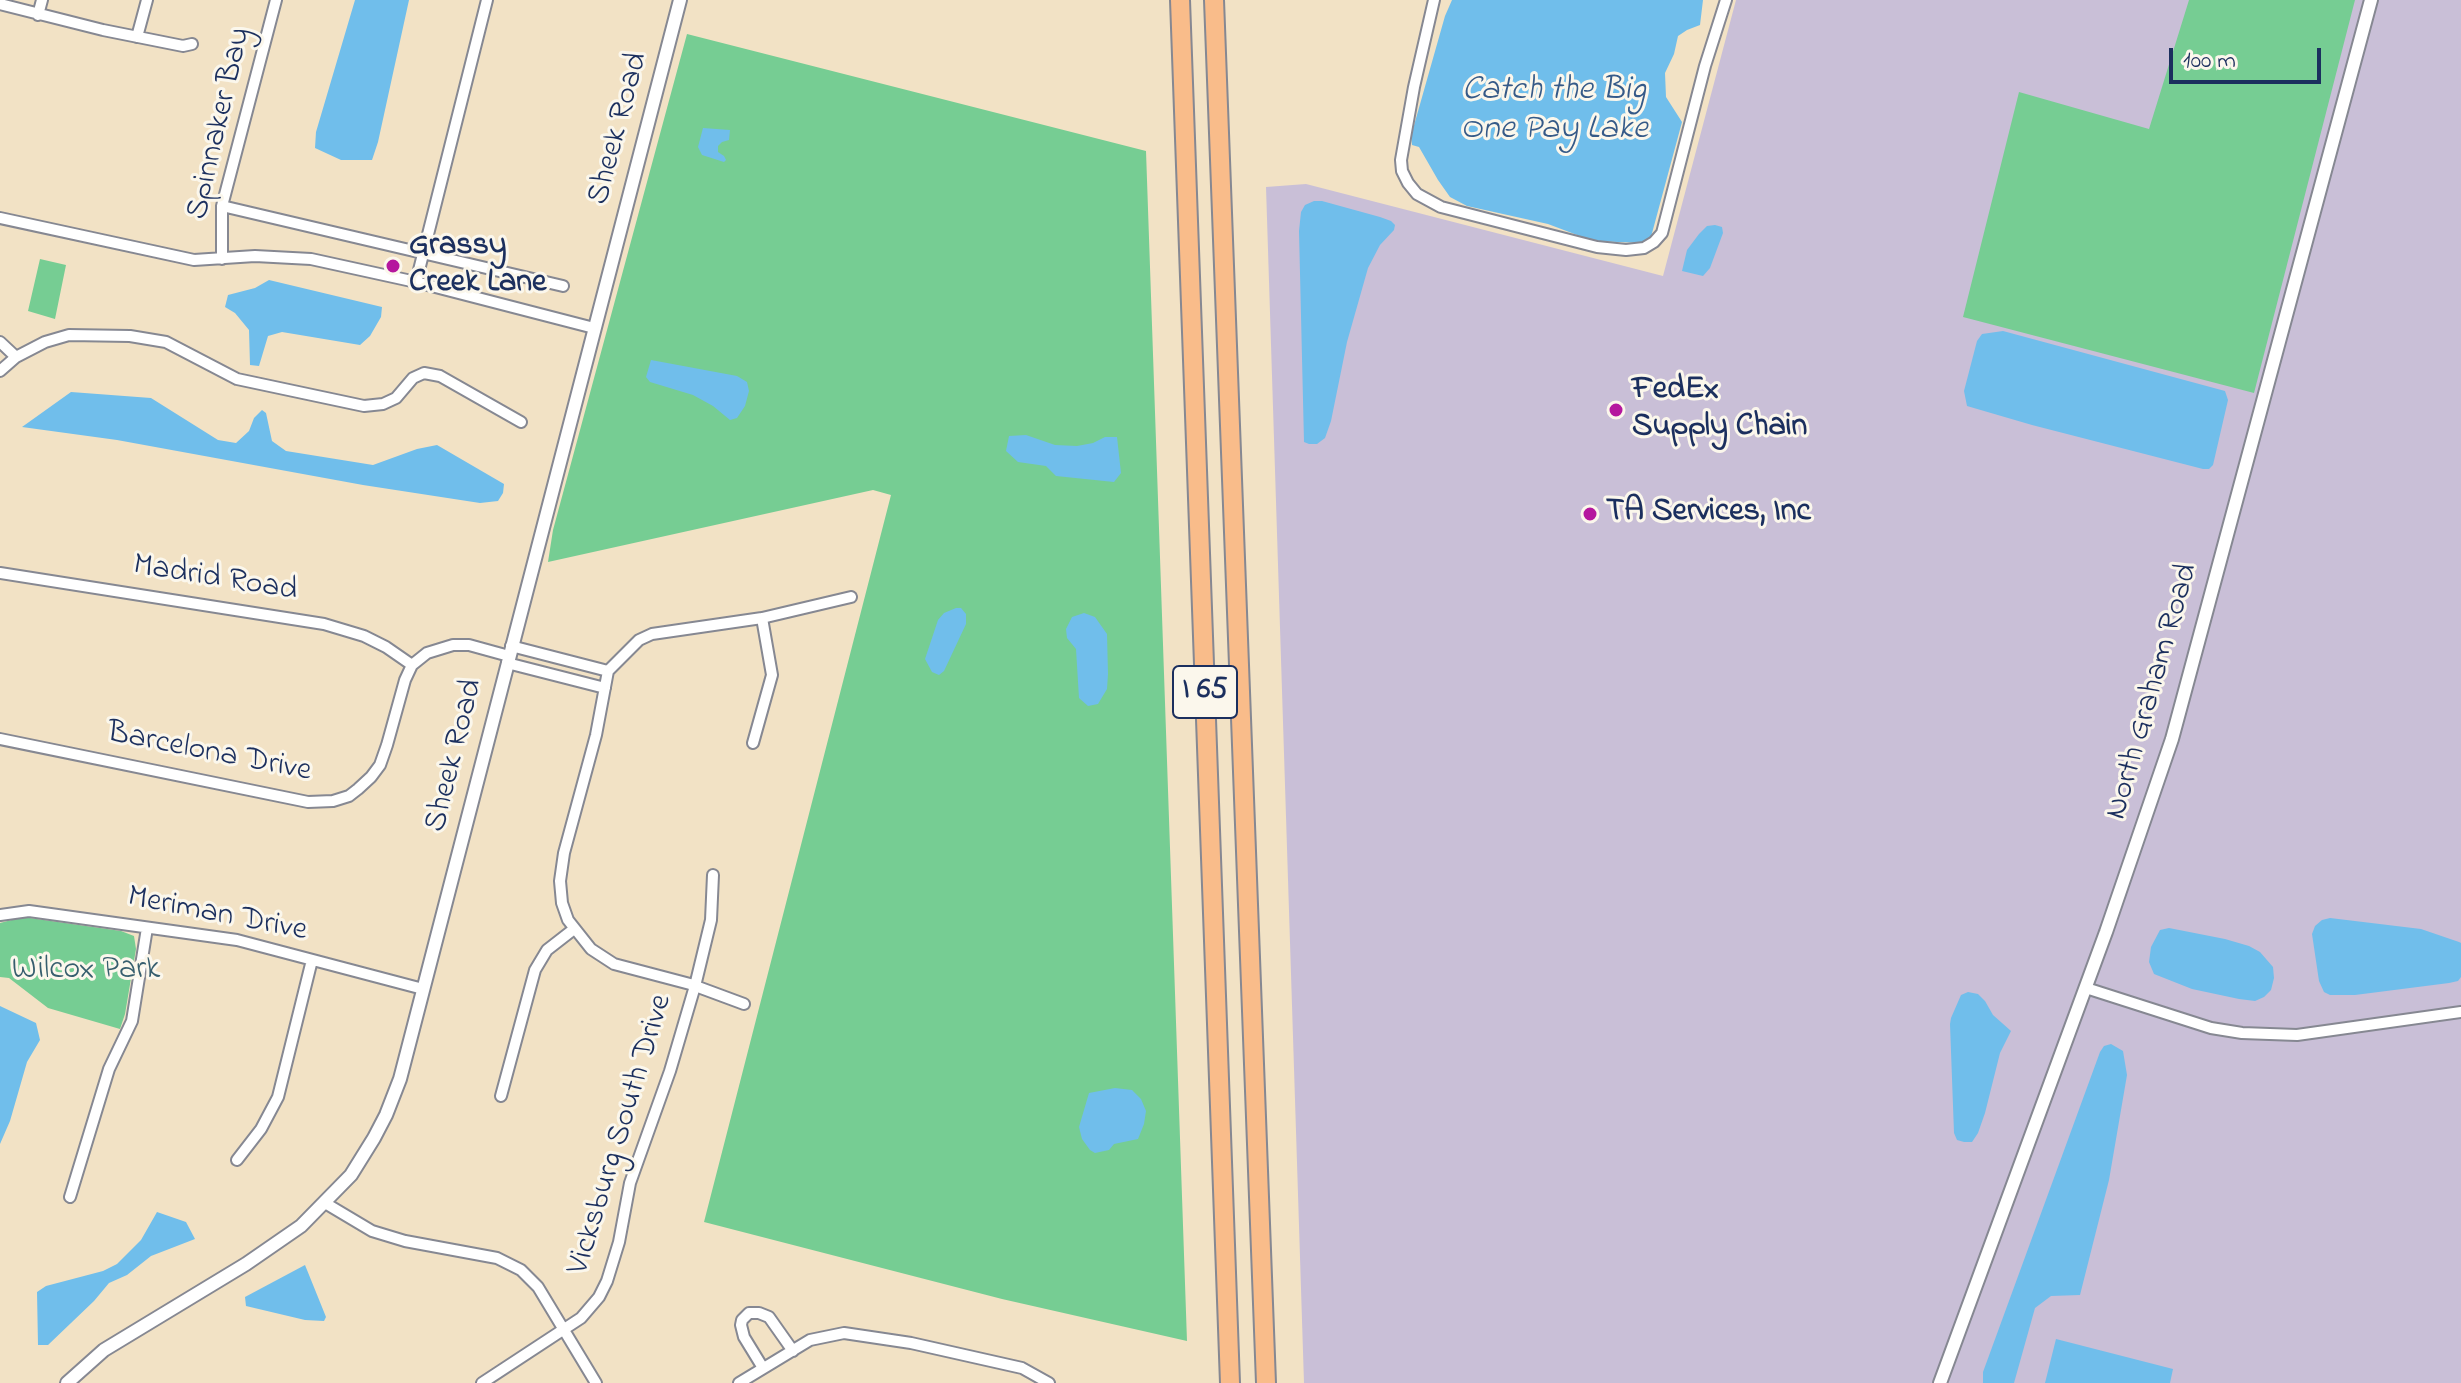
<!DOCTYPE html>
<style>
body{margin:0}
#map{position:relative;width:2461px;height:1383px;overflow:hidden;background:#f2e2c5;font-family:"Indie Flower",sans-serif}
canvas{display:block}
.scale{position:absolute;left:2169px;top:48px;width:152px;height:36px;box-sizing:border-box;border:4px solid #1b2f5e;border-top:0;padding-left:10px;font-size:24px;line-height:28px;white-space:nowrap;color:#1b2f5e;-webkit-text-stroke:6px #fbf7ec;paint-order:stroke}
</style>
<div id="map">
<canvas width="2461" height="1383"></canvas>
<div class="scale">100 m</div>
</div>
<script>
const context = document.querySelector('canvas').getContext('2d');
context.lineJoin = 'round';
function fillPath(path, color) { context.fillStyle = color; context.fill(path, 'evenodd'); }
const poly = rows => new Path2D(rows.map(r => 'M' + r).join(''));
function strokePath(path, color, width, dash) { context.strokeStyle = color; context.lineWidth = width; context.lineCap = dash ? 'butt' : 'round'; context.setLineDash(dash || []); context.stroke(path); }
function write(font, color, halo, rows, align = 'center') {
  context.font = font + ' "Indie Flower",sans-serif'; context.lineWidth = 6; context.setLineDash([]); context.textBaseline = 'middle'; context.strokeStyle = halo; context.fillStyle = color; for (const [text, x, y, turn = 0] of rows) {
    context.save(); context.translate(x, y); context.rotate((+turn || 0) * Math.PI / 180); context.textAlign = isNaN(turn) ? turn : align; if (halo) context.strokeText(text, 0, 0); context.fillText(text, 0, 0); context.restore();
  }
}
const industrial = poly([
 [1736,0,2461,0,2461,1383,1304,1383,1266,187,1306,184,1663,276]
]);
const green = poly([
 [2189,0,2355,0,2254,393,1963,317,2019,92,2149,129],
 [687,34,1146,151,1187,1341,1002,1299,704,1222,891,495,873,490,548,562,553,530],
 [40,259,66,265,55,319,28,311],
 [23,917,121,931,134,936,136,949,125,1014,120,1029,48,1008,9,978,0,977,0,923]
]);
const water = poly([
 [355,0,409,0,378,142,372,160,341,160,315,148,316,132],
 [1452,0,1703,0,1700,25,1687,30,1678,36,1674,54,1665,73,1666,97,1682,122,1651,237,1644,243,1593,241,1548,224,1467,206,1450,197,1438,180,1419,147,1412,145,1411,136,1445,16],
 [703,128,730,130,729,140,722,142,718,146,718,152,724,156,726,160,724,162,702,155,698,147],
 [1314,201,1322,201,1380,217,1391,221,1395,225,1394,230,1380,245,1368,268,1347,342,1331,421,1325,438,1317,444,1309,444,1304,442,1299,231,1301,212,1305,205],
 [1715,225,1722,227,1723,233,1710,268,1703,276,1682,271,1687,250,1699,234,1707,226],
 [269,280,382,307,381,317,370,336,360,345,282,332,268,336,259,366,250,365,249,330,235,313,225,307,228,295,255,288],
 [2003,331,2225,391,2228,400,2213,465,2209,469,2203,469,2032,425,1967,406,1964,391,1977,341,1982,334],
 [651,360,737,376,747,382,749,391,745,406,737,418,730,420,713,406,693,395,650,382,646,377],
 [71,392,151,398,218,440,236,443,249,431,254,418,262,410,266,413,272,441,286,451,373,465,417,449,437,445,504,484,503,493,498,501,480,503,363,485,117,440,22,427],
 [1026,435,1055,445,1077,446,1093,443,1105,437,1117,437,1121,473,1114,482,1056,476,1046,466,1018,462,1006,451,1009,436],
 [956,608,961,608,966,614,966,624,944,671,939,675,932,672,925,659,938,620,944,613],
 [1084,613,1095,617,1107,634,1108,674,1107,689,1098,704,1088,706,1079,698,1076,649,1067,638,1066,629,1072,617],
 [2330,918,2421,929,2459,942,2461,943,2461,977,2458,981,2449,983,2355,995,2330,995,2324,992,2319,981,2312,934,2315,926,2322,920],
 [2169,928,2225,939,2249,946,2260,952,2273,967,2274,978,2271,990,2264,997,2255,1001,2239,999,2192,989,2154,974,2149,962,2151,947,2160,930],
 [1968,992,1978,994,1985,1001,1993,1015,2011,1031,2000,1053,1985,1113,1978,1133,1972,1142,1964,1142,1957,1140,1954,1133,1950,1024,1951,1018,1961,995],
 [0,1006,36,1023,40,1040,27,1062,10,1121,0,1144],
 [2111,1044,2123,1051,2127,1075,2109,1180,2080,1295,2051,1296,2035,1308,2014,1383,1983,1383,1983,1372,2100,1052,2104,1046],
 [1115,1088,1132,1090,1141,1099,1146,1111,1144,1124,1138,1139,1114,1144,1109,1150,1095,1153,1090,1150,1082,1139,1079,1127,1089,1093],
 [157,1212,186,1222,195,1239,151,1256,127,1275,109,1283,94,1301,48,1345,38,1345,37,1292,46,1286,103,1271,117,1264,141,1240],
 [305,1265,326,1317,324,1321,305,1320,246,1306,245,1297],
 [2056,1339,2173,1369,2170,1383,2045,1383]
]);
const minor = poly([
 [1434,0,1414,87,1401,160,1402,171,1408,183,1417,194,1441,207,1597,247,1626,250,1644,248,1654,242,1662,233,1705,66,1726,0],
 [0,4,103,30,183,46,192,44],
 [38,15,42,0],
 [137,37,147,0],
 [222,206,563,286],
 [0,218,194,260,255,256,311,259,416,282,594,328],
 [222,259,222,206,276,0],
 [416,282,487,0],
 [0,342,16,357],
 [0,371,16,357,45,342,69,335,130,336,166,342,237,379,364,406,383,404,396,398,413,378,424,373,440,376,521,422],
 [0,573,324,624,364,636,386,647,412,665],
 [511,646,608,671],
 [507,663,605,688],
 [0,739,308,802,333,801,349,796,358,789,371,777,380,765,387,745,405,680,412,665,427,653,453,645,469,645,509,656],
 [753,743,772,675,762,618],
 [0,915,29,911,237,940,423,989],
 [2086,988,2211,1028,2242,1033,2297,1035,2461,1012],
 [744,1004,690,984,614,964,591,949,568,920,562,903,560,881,564,853,596,735,608,671,639,640,652,634,762,618,851,597],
 [501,1096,535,970,547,950,574,929],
 [237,1160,261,1129,278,1097,312,960],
 [70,1197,109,1069,132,1021,147,928],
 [325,1203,372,1231,405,1241,497,1258,521,1270,538,1287,596,1383],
 [763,1368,744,1337,741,1325,742,1320,749,1313,759,1313,769,1317,793,1351],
 [482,1383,581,1318,599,1297,607,1281,619,1242,630,1183,670,1071,695,986,711,920,713,875],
 [739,1383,810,1340,844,1333,911,1343,1022,1368,1049,1383]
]);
const tertiary = poly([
 [67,1383,104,1350,246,1264,301,1226,351,1175,374,1138,386,1115,400,1079,680,0],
 [1940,1383,2106,932,2172,739,2371,0]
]);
const motorway = poly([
 [1180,0,1230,1383],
 [1214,0,1266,1383]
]);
const markers = [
 [393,266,8,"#b5179e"],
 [1616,410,8,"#b5179e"],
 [1590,514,8,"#b5179e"]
];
const shields = [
 [1205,692,64]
];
const shieldNames = [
 ["I 65",1205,692]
];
const streetNames = [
 ["Spinnaker Bay",221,124,-77],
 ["Sheek Road",620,129,-75],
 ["Madrid Road",215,580,9],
 ["North Graham Road",2154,692,-74],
 ["Barcelona Drive",209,754,11],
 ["Sheek Road",456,756,-76],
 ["Meriman Drive",217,916,11],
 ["Vicksburg South Drive",622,1135,-73]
];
const poiNames = [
 ["Grassy",409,248],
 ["Creek Lane",409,285],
 ["FedEx",1632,392],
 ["Supply Chain",1632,429],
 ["TA Services, Inc",1606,514]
];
const parkNames = [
 ["Wilcox Park",86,972]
];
const waterNames = [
 ["Catch the Big",1554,92],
 ["One Pay Lake",1554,131]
];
fillPath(industrial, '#c9bfd7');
fillPath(green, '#76cd93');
fillPath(water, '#70beeb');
strokePath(minor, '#868892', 14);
strokePath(tertiary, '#868892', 16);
strokePath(motorway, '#868892', 22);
strokePath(minor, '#fff', 10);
strokePath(tertiary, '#fff', 12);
strokePath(motorway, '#f9bc8a', 18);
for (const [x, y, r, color] of markers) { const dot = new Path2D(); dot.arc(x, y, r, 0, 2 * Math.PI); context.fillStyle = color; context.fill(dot); strokePath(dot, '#fbf7ec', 3); }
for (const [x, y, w] of shields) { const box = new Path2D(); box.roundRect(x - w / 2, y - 26, w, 52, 6); context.fillStyle = '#fbf7ec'; context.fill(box); strokePath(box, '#1b2f5e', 2); }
write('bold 30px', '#1b2f5e', null, shieldNames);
write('32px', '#1b2f5e', '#fbf7ec', streetNames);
write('bold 32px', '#1b2f5e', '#fbf7ec', poiNames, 'left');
write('32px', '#365e6e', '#fbf7ec', parkNames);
write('italic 34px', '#355a88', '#fbf7ec', waterNames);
</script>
